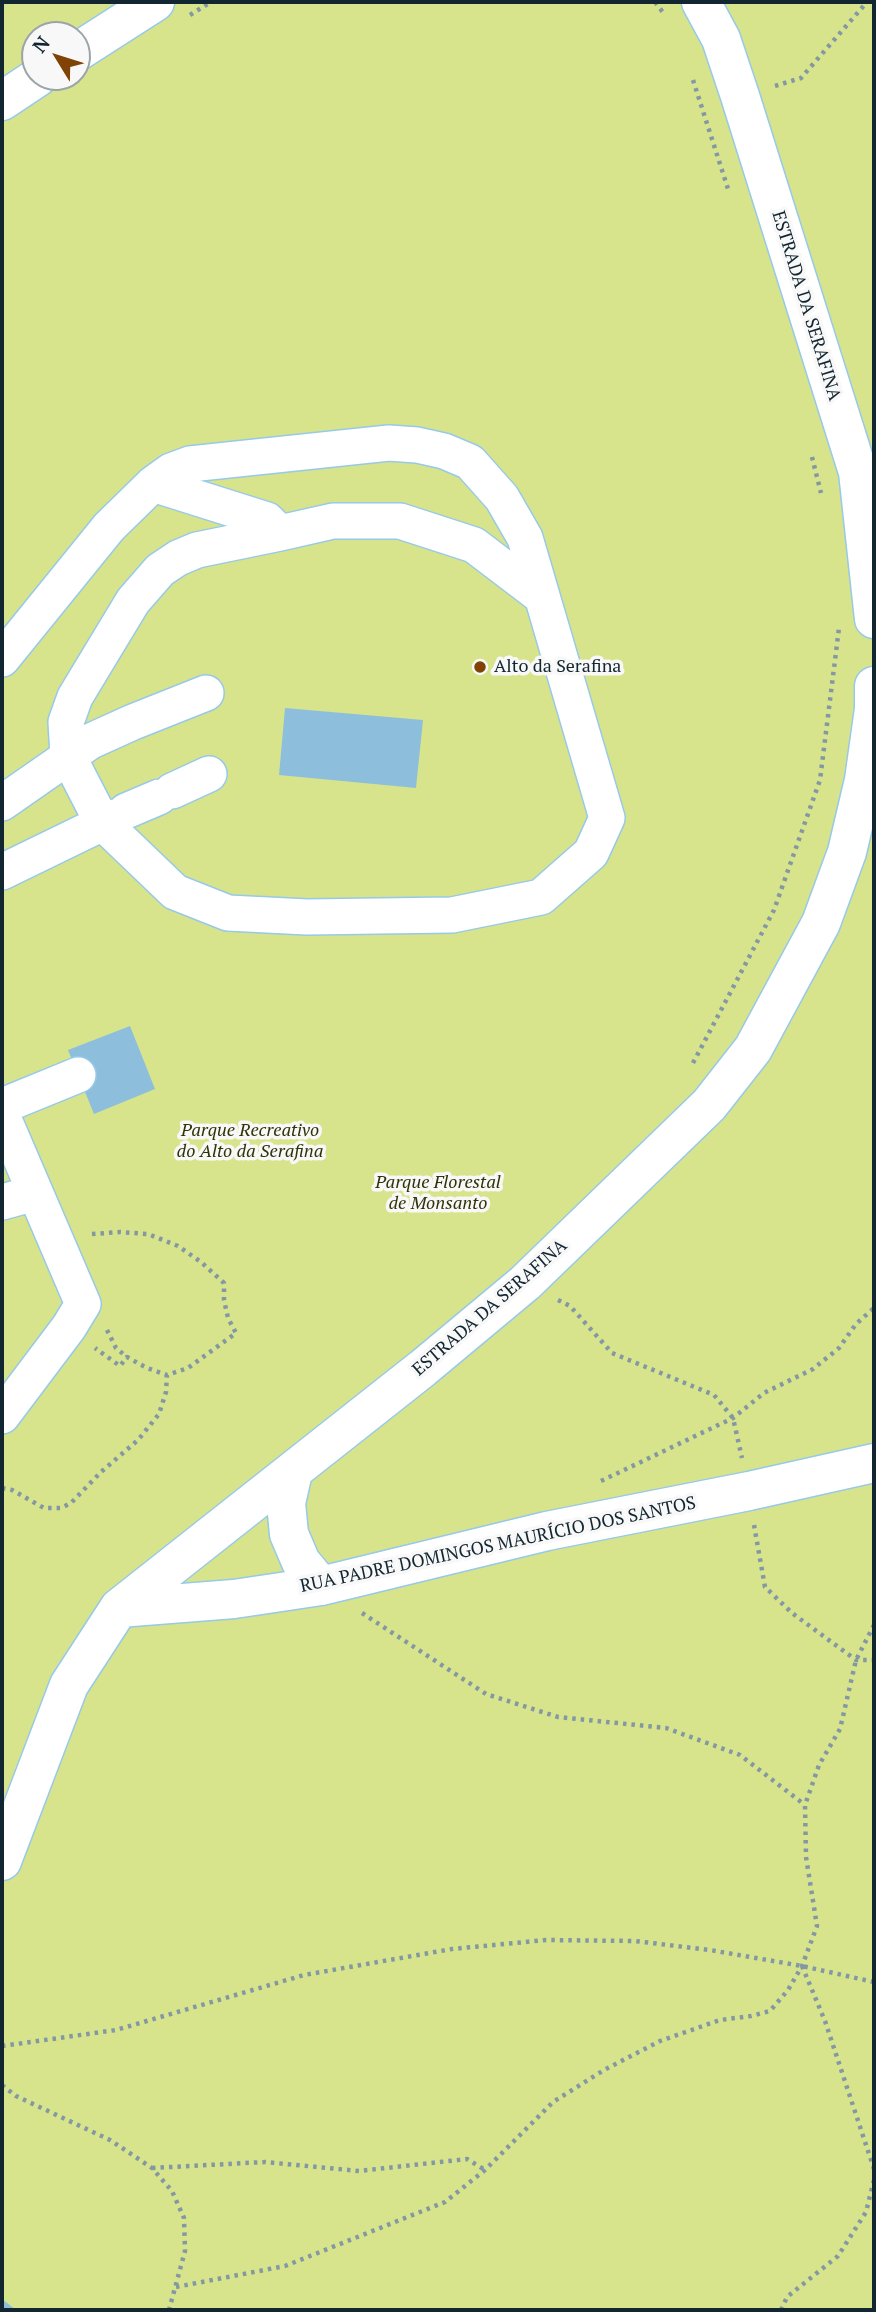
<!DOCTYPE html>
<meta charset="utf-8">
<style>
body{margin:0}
#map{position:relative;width:876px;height:2312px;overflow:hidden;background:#daeefb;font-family:"PT Serif",serif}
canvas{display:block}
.frame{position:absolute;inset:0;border:4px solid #122631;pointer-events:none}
.north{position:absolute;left:21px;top:21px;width:70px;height:70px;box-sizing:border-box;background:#f8f8f8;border:2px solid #9ca4a8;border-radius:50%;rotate:308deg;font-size:19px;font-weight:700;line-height:28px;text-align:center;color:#122631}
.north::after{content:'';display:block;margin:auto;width:24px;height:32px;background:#814206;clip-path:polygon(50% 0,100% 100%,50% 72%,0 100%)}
</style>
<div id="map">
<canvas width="876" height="2312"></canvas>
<div class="frame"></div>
<div class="north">N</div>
</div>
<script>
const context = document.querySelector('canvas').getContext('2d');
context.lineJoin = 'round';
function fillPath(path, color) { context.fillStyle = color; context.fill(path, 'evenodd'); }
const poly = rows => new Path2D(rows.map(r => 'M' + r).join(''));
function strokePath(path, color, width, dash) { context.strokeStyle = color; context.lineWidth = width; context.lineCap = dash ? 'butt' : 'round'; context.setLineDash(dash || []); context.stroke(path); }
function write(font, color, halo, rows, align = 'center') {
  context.font = font + ' "PT Serif",serif'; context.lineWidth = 7; context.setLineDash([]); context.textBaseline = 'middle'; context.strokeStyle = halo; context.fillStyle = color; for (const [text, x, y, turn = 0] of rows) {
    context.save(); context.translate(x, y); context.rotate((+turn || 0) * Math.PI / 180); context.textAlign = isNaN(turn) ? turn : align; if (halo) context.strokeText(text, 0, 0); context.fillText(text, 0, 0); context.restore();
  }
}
const green = poly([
 [2,2,874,2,874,2310,2,2310],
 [35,35,77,35,77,77,35,77]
]);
const building = poly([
 [285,708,423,720,416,788,279,775],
 [130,1026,155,1089,94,1114,68,1050],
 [2,2299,16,2310,2,2310]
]);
const path = poly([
 [655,2,665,15],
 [190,15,211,2],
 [693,80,729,192],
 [775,86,801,78,867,2],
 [812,457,821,493],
 [693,1063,774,910,820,780,839,628],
 [92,1234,120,1232,148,1234,178,1246,201,1262,224,1283,224,1300,228,1318,236,1333,188,1368,167,1375,147,1368,127,1357,120,1366,95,1348],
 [558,1300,570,1306,612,1353,714,1395,733,1418,742,1458],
 [107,1330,116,1348,127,1357],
 [601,1481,733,1418,764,1393,813,1369,839,1348,856,1324,874,1308],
 [2,1488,12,1490,44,1508,61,1508,71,1503,101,1472,138,1440,159,1414,166,1392,167,1375],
 [754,1525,765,1587,792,1613,856,1660,874,1660],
 [362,1613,486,1694,558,1717,666,1728,740,1755,805,1805],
 [802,1966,825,2021,874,2169],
 [2,2046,116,2030,304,1975,452,1949,546,1940,635,1941,710,1950,802,1966,874,1982],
 [2,2085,16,2096,110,2140,152,2168,172,2191,184,2218,185,2251,169,2310],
 [152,2168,265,2162,359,2171,467,2159,485,2170],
 [176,2287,285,2266,445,2202,485,2170,553,2102,604,2070,660,2041,720,2020,751,2016,770,2011,788,1990,802,1966,817,1926,806,1857,805,1805,819,1765,840,1729,856,1660,874,1625],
 [781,2310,787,2297,838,2256,866,2212,874,2180]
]);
const street = poly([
 [280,533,267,520,153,484,171,471,190,464,389,443,417,445,444,451,470,462,502,498,525,538,607,818,591,853,541,897,452,915,307,917,228,913,175,892,102,822,68,756,66,722,75,697,133,601,160,570,178,558,197,550,280,533,333,521,400,521,474,545,541,596],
 [2,659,109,527,153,484],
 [172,791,209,774],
 [2,803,91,741,133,722,206,693],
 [126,811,159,797],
 [2,872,115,817],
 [2,1106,78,1075],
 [2,1115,83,1304,69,1327,2,1416],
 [2,1202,35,1193]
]);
const secondary = poly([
 [701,2,721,39,740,96,858,472,874,619],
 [77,52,155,2],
 [2,101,38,77],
 [293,1472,286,1503,289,1534,301,1562,321,1586],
 [119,1608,234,1599,321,1586,547,1531,749,1491,874,1463],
 [2,1861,69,1685,119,1608,423,1368,525,1283,709,1105,753,1049,821,923,847,852,864,780,874,709,874,686]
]);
const markers = [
 [480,667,7,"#814206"]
];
const streetNames = [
 ["ESTRADA DA SERAFINA",806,306,73],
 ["ESTRADA DA SERAFINA",490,1308,-41],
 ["RUA PADRE DOMINGOS MAURÍCIO DOS SANTOS",498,1545,-12]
];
const poiNames = [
 ["Alto da Serafina",494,667]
];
const parkNames = [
 ["Parque Recreativo",250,1131],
 ["do Alto da Serafina",250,1152],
 ["Parque Florestal",438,1183],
 ["de Monsanto",438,1204]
];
fillPath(green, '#d7e48c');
fillPath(building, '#8dbfdd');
strokePath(street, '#97c9e8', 38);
strokePath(secondary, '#97c9e8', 41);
strokePath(path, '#8498a4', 4.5, [3.5, 5]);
strokePath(street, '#fff', 35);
strokePath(secondary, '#fff', 38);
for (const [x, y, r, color] of markers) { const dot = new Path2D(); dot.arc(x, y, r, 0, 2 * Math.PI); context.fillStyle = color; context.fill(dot); strokePath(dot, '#f8f8f8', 2.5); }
write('18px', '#122631', '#f8f8f8', streetNames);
write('18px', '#122631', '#f8f8f8', poiNames, 'left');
write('italic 18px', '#2f3406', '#f8f8f8', parkNames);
</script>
